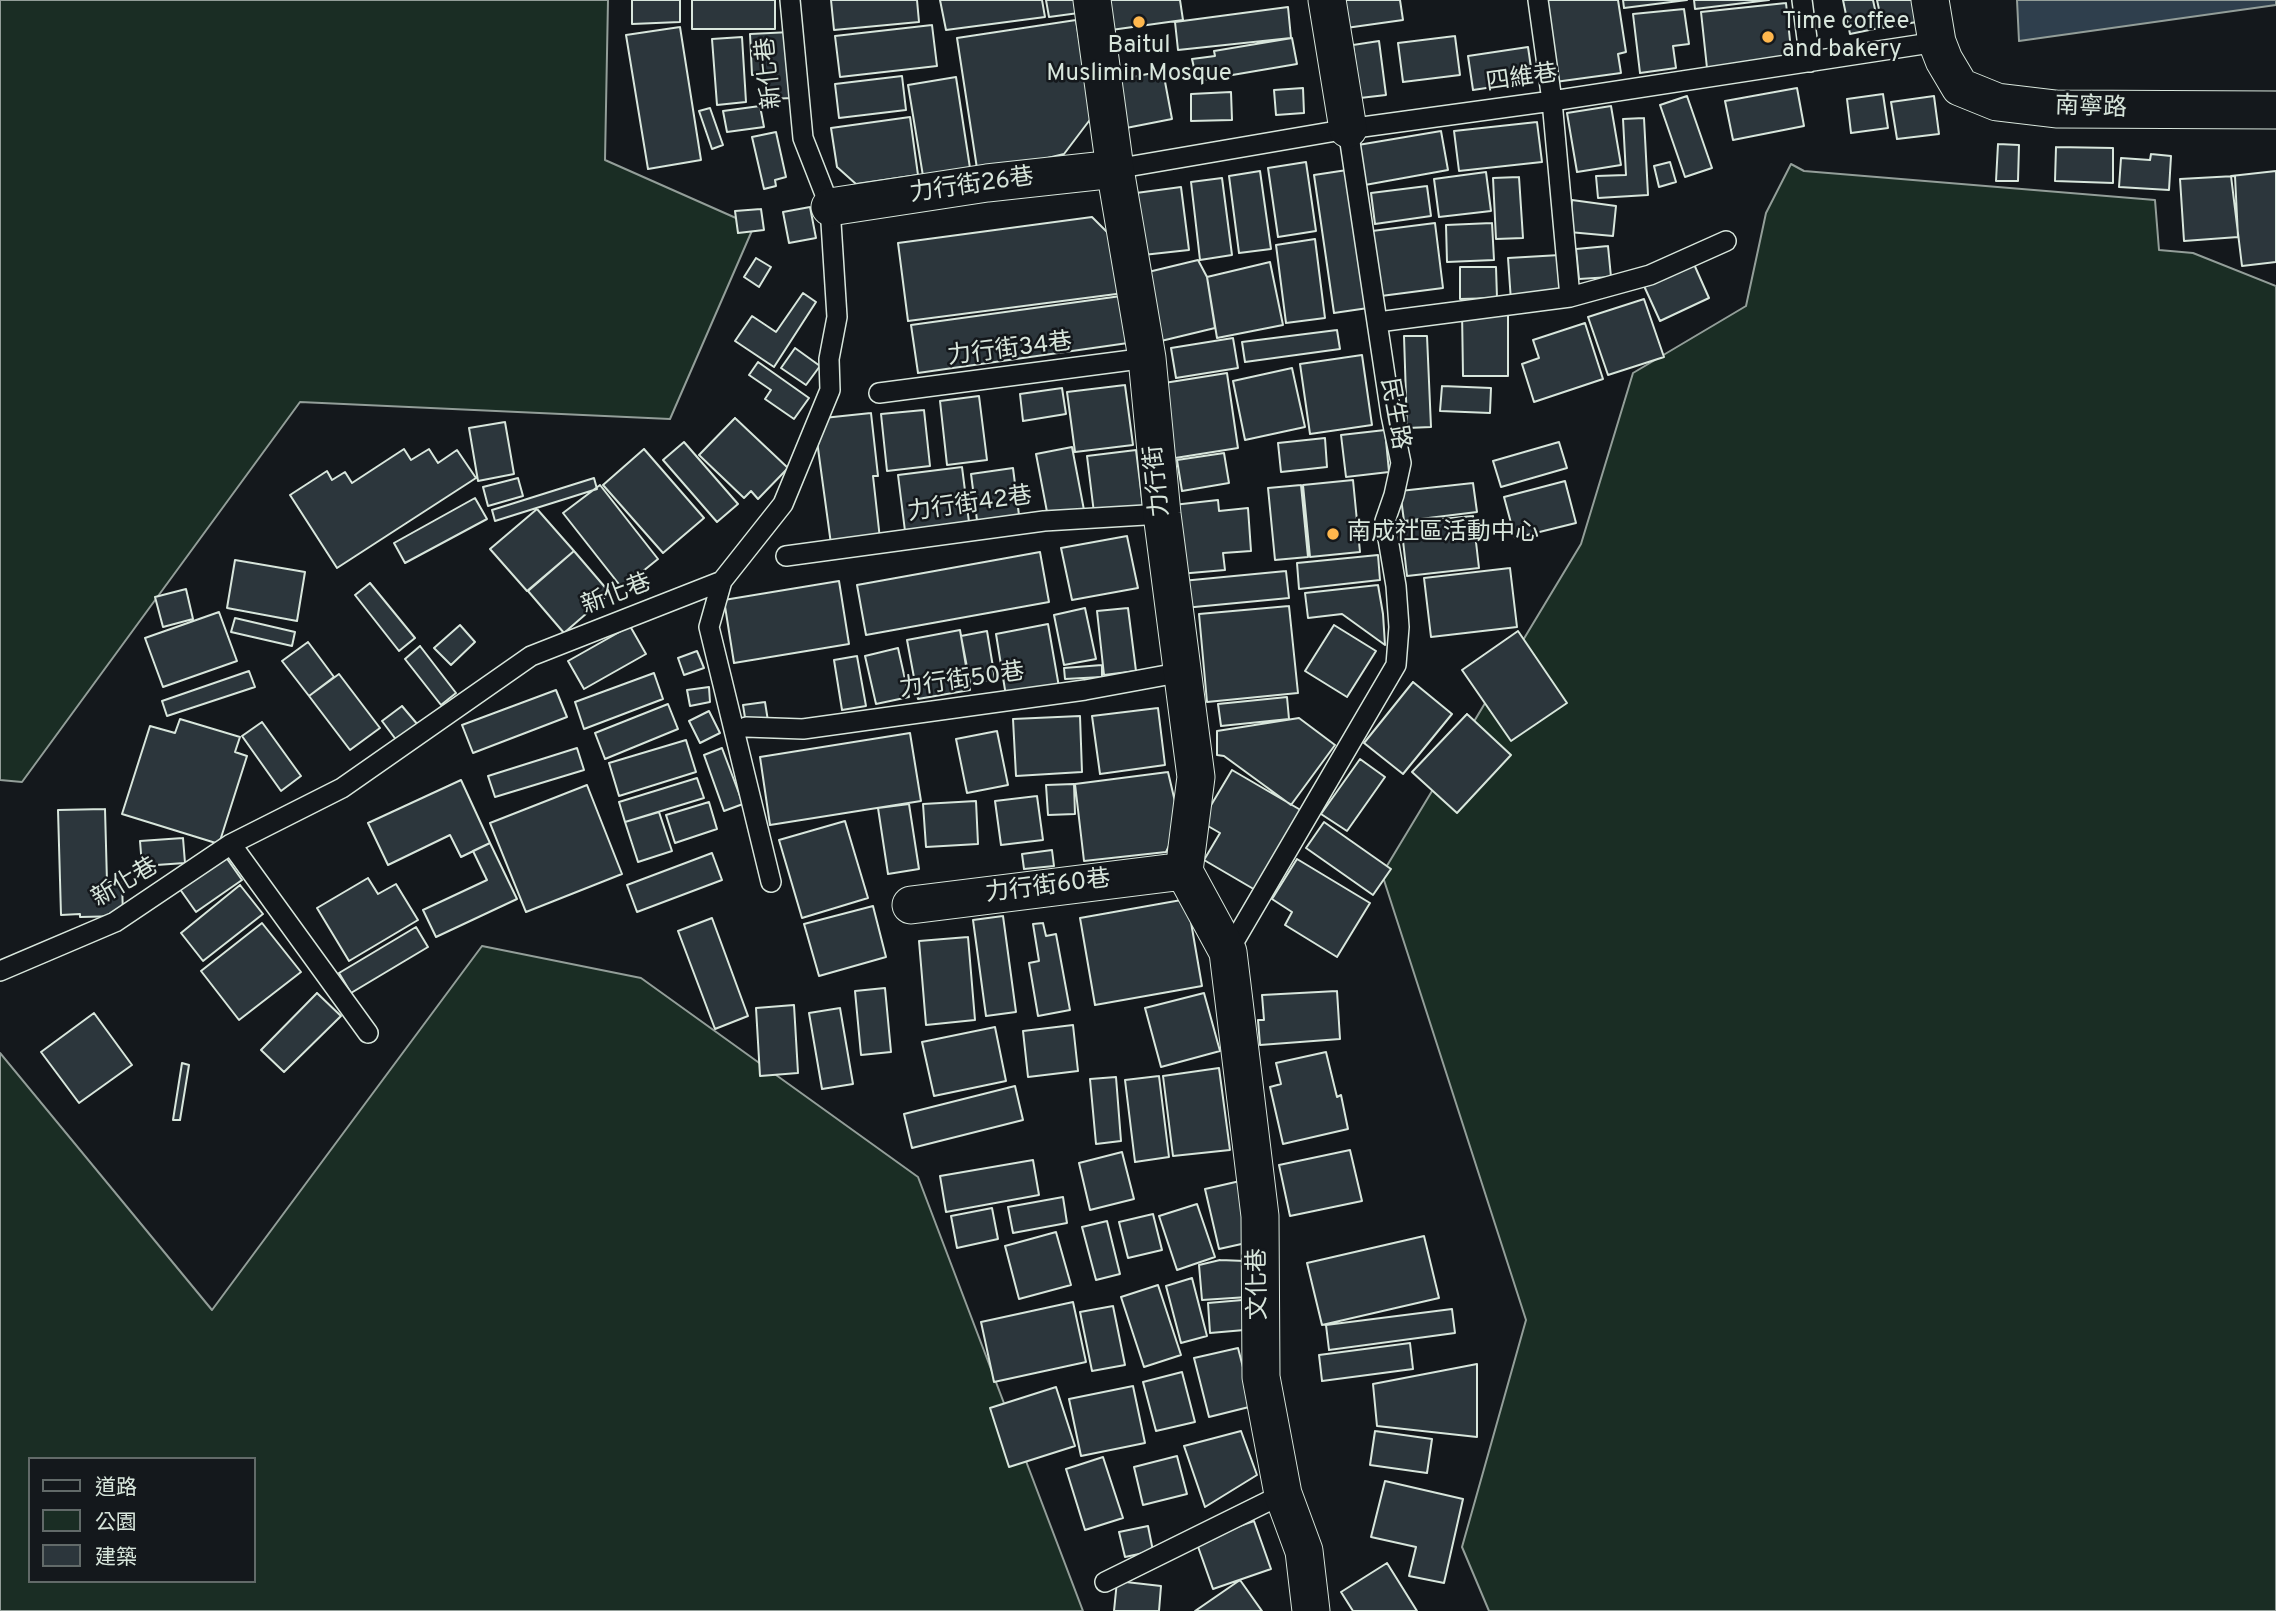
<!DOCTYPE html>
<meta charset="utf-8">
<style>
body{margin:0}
#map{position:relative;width:2276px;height:1611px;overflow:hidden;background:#14181c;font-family:Overpass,"Noto Sans TC",sans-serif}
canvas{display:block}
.legend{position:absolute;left:28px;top:1457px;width:228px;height:126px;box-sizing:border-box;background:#14181c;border:2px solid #626a69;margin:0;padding:9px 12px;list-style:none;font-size:21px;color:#d8e6dc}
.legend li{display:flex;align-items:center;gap:14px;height:35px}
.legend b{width:35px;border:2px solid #626a69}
</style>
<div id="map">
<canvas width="2276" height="1611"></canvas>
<ul class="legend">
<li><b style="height:9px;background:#14181c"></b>道路</li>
<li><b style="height:19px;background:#1a2d24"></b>公園</li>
<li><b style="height:19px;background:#2c363c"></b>建築</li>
</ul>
</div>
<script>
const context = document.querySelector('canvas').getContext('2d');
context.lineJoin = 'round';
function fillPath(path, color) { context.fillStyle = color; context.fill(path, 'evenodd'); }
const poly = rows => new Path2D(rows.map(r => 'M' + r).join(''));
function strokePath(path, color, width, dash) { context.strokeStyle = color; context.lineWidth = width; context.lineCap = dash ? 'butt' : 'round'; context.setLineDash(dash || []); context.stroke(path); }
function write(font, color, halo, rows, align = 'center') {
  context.font = font + ' Overpass,"Noto Sans TC",sans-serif'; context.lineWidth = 5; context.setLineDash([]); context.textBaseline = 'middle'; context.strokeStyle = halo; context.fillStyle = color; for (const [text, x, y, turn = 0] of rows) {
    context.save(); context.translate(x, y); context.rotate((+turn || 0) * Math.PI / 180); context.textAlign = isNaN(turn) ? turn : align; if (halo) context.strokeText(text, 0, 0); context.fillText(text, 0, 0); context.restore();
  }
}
const green = poly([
 [0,0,608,0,605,160,754,226,670,419,300,402,22,782,0,780,0,0],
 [1791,164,1804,171,2155,200,2159,250,2193,253,2276,286,2276,1611,1489,1611,1462,1547,1526,1320,1382,874,1581,544,1633,373,1746,306,1766,213,1791,164],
 [482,946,641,978,918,1177,1083,1611,0,1611,0,1053,212,1310,482,946],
 [30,1459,254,1459,254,1581,30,1581,30,1459]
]);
const water = poly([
 [2017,0,2276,0,2276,5,2019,41,2017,0]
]);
const building = poly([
 [632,0,680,0,680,22,632,24,632,0],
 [692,0,775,0,775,29,692,29,692,0],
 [831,0,917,0,919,22,834,30,831,0],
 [940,0,1042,0,1045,17,946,30,940,0],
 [1046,0,1084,0,1086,12,1049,17,1046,0],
 [1100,0,1180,0,1183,20,1104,31,1100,0],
 [1342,0,1400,0,1403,20,1346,28,1342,0],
 [1542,0,1618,0,1626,52,1618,54,1621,73,1555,82,1542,0],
 [1623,0,1687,0,1624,8,1623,0],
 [1694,0,1769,0,1695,9,1694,0],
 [1843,0,1873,0,1879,28,1850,34,1843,0],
 [1877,0,1918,0,1922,21,1883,28,1877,0],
 [1786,3,1792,59,1707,68,1701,12,1786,3],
 [1288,7,1291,38,1178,50,1175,22,1288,7],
 [1684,9,1689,44,1673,46,1676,68,1640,73,1633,14,1684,9],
 [1076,20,1092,117,1064,154,978,175,957,38,1076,20],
 [932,25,937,66,840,77,835,36,932,25],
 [680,27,701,160,648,169,626,35,680,27],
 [791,32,794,98,765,99,763,75,752,75,750,34,791,32],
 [1455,36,1460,75,1403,82,1398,43,1455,36],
 [742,37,746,102,717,105,712,39,742,37],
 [1292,38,1297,64,1197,81,1192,59,1215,56,1214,51,1292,38],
 [1379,41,1386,95,1360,98,1353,45,1379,41],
 [1528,47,1533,81,1473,90,1468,56,1528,47],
 [1163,71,1172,119,1121,129,1112,81,1163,71],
 [902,76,906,110,839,118,835,84,902,76],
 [956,77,970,168,923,176,908,85,956,77],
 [1303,88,1304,113,1276,115,1274,90,1303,88],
 [1797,88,1804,126,1733,140,1725,101,1797,88],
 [1231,92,1232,120,1191,121,1191,94,1231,92],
 [1883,94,1888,128,1851,133,1847,99,1883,94],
 [1687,96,1712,168,1685,177,1660,105,1687,96],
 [1934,96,1939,134,1897,139,1891,102,1934,96],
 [760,106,764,127,727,132,723,111,760,106],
 [1611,106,1621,165,1577,172,1567,113,1611,106],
 [710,108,723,145,712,149,699,111,710,108],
 [910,117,918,175,856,184,837,167,831,128,910,117],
 [1644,118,1648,195,1598,198,1596,176,1626,175,1623,119,1644,118],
 [1537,122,1542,162,1459,171,1454,131,1537,122],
 [1441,131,1448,170,1365,185,1358,145,1441,131],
 [776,132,786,177,775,180,776,186,764,189,752,137,776,132],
 [1998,144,2019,145,2018,181,1996,181,1998,144],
 [2056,147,2113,148,2113,183,2055,181,2056,147],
 [2151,154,2171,156,2169,190,2119,187,2121,158,2150,160,2151,154],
 [1306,162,1316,231,1278,237,1268,168,1306,162],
 [1670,162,1676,182,1659,187,1654,166,1670,162],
 [1347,170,1368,308,1334,313,1314,175,1347,170],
 [1260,171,1271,249,1239,253,1229,176,1260,171],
 [2276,171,2276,262,2242,266,2231,176,2276,171],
 [1486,172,1491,211,1439,217,1434,179,1486,172],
 [2235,176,2238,237,2184,241,2180,179,2235,176],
 [1519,177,1523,238,1496,239,1493,178,1519,177],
 [1222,178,1232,255,1200,260,1191,182,1222,178],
 [1427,186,1431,216,1375,224,1371,193,1427,186],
 [1181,187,1189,250,1143,255,1136,193,1181,187],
 [1572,200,1616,206,1613,236,1569,232,1572,200],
 [810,207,816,238,789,243,783,212,810,207],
 [761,209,764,230,738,233,735,211,761,209],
 [1092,217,1117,242,1124,293,908,321,898,243,1092,217],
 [1435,223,1443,288,1381,296,1372,231,1435,223],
 [1492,223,1494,260,1447,262,1446,225,1492,223],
 [1315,239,1325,318,1286,323,1276,245,1315,239],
 [1608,246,1611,277,1579,279,1576,249,1608,246],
 [1689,253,1709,298,1660,321,1639,275,1689,253],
 [1560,255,1563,298,1511,301,1508,258,1560,255],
 [756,258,771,267,759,287,744,277,756,258],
 [1198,260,1207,277,1215,328,1161,341,1144,273,1198,260],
 [1270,262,1283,325,1217,338,1207,277,1270,262],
 [1460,267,1496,267,1497,298,1460,299,1460,267],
 [803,293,816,302,774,367,735,341,752,316,776,332,803,293],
 [1121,296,1128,343,918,373,911,325,1121,296],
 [1644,299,1664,357,1608,375,1588,317,1644,299],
 [1508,310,1508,376,1463,376,1462,311,1508,310],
 [1585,323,1603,379,1534,402,1522,364,1539,358,1533,340,1585,323],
 [1337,330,1340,349,1245,362,1242,342,1337,330],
 [1404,336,1427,336,1431,427,1407,428,1404,336],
 [1233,338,1238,368,1176,378,1171,348,1233,338],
 [795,348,820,366,806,385,781,368,795,348],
 [1362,355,1372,425,1310,434,1300,364,1362,355],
 [758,362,809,398,794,419,765,399,771,390,749,375,758,362],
 [1292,368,1305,427,1245,440,1233,381,1292,368],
 [1227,373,1238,448,1169,459,1158,384,1227,373],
 [1125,385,1133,445,1075,452,1067,392,1125,385],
 [1442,386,1491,388,1490,413,1440,411,1442,386],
 [1062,388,1066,414,1023,421,1020,394,1062,388],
 [979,396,987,460,947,465,940,401,979,396],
 [924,410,930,466,887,471,881,414,924,410],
 [871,413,878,476,873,476,880,539,831,544,814,419,871,413],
 [735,418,788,468,758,499,751,491,744,498,699,455,735,418],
 [505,422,514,474,478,481,469,428,505,422],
 [1385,430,1389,472,1346,477,1341,435,1385,430],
 [1325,438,1327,467,1281,472,1278,443,1325,438],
 [684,442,738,504,717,522,663,460,684,442],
 [1559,442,1567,468,1501,487,1493,461,1559,442],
 [1072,447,1084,510,1048,517,1036,454,1072,447],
 [404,449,411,460,429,449,438,463,457,450,476,478,337,568,290,495,327,471,332,480,345,472,352,483,404,449],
 [644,449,704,518,663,553,603,485,644,449],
 [1136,450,1143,507,1094,513,1087,456,1136,450],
 [1224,453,1229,483,1182,491,1177,460,1224,453],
 [962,467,970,530,906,539,898,475,962,467],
 [1013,468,1020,523,978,528,971,474,1013,468],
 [518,478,523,496,488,506,483,487,518,478],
 [594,478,597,489,495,521,492,510,594,478],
 [1353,480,1360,552,1310,557,1303,485,1353,480],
 [1565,481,1576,523,1515,538,1504,497,1565,481],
 [1473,483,1477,512,1404,521,1400,491,1473,483],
 [600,485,658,559,622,588,563,513,600,485],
 [1301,485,1308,557,1275,560,1268,488,1301,485],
 [475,498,487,519,405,563,394,543,475,498],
 [1218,500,1219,511,1248,508,1251,551,1223,553,1225,570,1179,574,1173,505,1218,500],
 [537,509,574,551,527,591,490,549,537,509],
 [1473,516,1479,568,1407,576,1401,523,1473,516],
 [1127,536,1138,588,1072,600,1061,548,1127,536],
 [574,551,610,593,564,633,528,591,574,551],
 [1040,552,1049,602,866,635,857,585,1040,552],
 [1378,555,1380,580,1299,589,1297,563,1378,555],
 [235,560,305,572,297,621,227,608,235,560],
 [1510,568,1517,627,1431,637,1424,578,1510,568],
 [1286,571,1289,598,1184,608,1182,581,1286,571],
 [839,581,849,644,734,663,724,600,839,581],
 [370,583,415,638,399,651,355,595,370,583],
 [1378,585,1383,614,1385,645,1342,614,1308,618,1305,593,1378,585],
 [186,589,193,619,163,627,155,597,186,589],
 [1289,606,1298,693,1207,702,1199,614,1289,606],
 [1085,608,1096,659,1064,665,1054,615,1085,608],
 [1128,608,1136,671,1104,675,1097,611,1128,608],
 [219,612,237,661,163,687,145,638,219,612],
 [235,618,295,632,292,646,231,632,235,618],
 [1048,624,1059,687,1006,696,996,634,1048,624],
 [460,625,475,642,451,665,434,648,460,625],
 [1334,625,1376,651,1347,697,1305,671,1334,625],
 [630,626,646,654,584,689,568,661,630,626],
 [960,630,970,690,918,699,907,640,960,630],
 [987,631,995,679,970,683,961,636,987,631],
 [1518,631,1567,703,1511,741,1462,670,1518,631],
 [308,642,334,677,309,696,282,661,308,642],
 [420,646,456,693,441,705,405,659,420,646],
 [898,648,909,697,876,704,865,656,898,648],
 [697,651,704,668,684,675,678,658,697,651],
 [857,656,866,706,842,710,834,660,857,656],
 [1102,665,1102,677,1065,679,1064,668,1102,665],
 [249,671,255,687,167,716,162,701,249,671],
 [654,673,663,699,584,729,575,702,654,673],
 [339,674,380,728,350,750,309,696,339,674],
 [1413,682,1452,714,1403,774,1364,743,1413,682],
 [709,687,710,702,690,706,687,690,709,687],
 [556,690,567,717,473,753,462,725,556,690],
 [1287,697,1289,719,1221,726,1218,704,1287,697],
 [765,702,768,721,746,724,743,705,765,702],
 [668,704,678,729,605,759,595,733,668,704],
 [402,706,418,725,397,741,382,721,402,706],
 [1158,708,1165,765,1100,774,1092,716,1158,708],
 [709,711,720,733,700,743,689,721,709,711],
 [1467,714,1511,755,1457,813,1412,772,1467,714],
 [1080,716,1082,772,1016,776,1013,719,1080,716],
 [1299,718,1335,745,1291,805,1224,756,1217,755,1217,731,1299,718],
 [180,719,240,737,235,752,247,756,219,844,122,814,150,726,175,733,180,719],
 [262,722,301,776,281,791,242,736,262,722],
 [997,731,1008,785,967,793,956,739,997,731],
 [910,733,921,801,770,825,760,757,910,733],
 [686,740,696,772,619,796,609,763,686,740],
 [577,748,584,770,495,797,488,776,577,748],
 [722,748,743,804,724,811,704,755,722,748],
 [1360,759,1385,777,1347,831,1321,814,1360,759],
 [1232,770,1304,812,1257,891,1204,860,1220,833,1201,822,1232,770],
 [1168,772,1180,823,1166,852,1084,861,1075,784,1168,772],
 [697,778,704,798,625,822,619,802,697,778],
 [461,780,490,843,461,857,450,835,388,865,368,823,461,780],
 [1074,784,1075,814,1048,815,1046,785,1074,784],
 [587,785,622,874,526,912,490,823,587,785],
 [1037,796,1043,840,1001,845,995,801,1037,796],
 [976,801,978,844,926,847,923,804,976,801],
 [709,802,717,829,675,843,666,815,709,802],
 [909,804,919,869,888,874,878,808,909,804],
 [105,809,107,882,122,882,123,916,80,917,80,914,61,915,58,810,105,809],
 [659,812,672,851,638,862,625,822,659,812],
 [845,821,868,898,802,918,779,840,845,821],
 [1324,822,1391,869,1373,895,1306,848,1324,822],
 [183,838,185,863,142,866,140,841,183,838],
 [490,843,517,899,436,937,423,910,487,880,473,851,490,843],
 [1052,850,1054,866,1024,869,1022,854,1052,850],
 [223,853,242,880,196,912,177,885,223,853],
 [712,853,722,880,637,912,627,885,712,853],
 [1297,859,1370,903,1337,957,1285,925,1292,912,1272,899,1297,859],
 [368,878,378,894,396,884,418,920,349,961,317,908,368,878],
 [240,885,263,914,203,961,181,933,240,885],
 [1187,899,1202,986,1095,1005,1080,918,1187,899],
 [873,906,886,957,819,976,804,924,873,906],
 [1003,916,1016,1012,986,1016,973,920,1003,916],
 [712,918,748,1016,715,1029,678,931,712,918],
 [262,923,301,972,239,1020,201,971,262,923],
 [1043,923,1046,936,1056,934,1070,1010,1038,1016,1029,963,1039,961,1033,924,1043,923],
 [416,927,428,947,351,993,339,973,416,927],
 [968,937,975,1020,926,1025,919,941,968,937],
 [885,988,891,1052,861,1055,855,991,885,988],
 [1337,991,1340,1039,1260,1045,1258,1020,1264,1020,1262,995,1337,991],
 [317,993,341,1016,284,1072,261,1050,317,993],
 [1204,993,1220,1051,1161,1067,1145,1008,1204,993],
 [794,1005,798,1073,760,1076,756,1008,794,1005],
 [840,1008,853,1084,822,1089,809,1013,840,1008],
 [94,1013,132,1065,79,1103,41,1052,94,1013],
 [1073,1025,1078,1071,1028,1077,1023,1031,1073,1025],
 [995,1027,1006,1081,934,1096,922,1042,995,1027],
 [1326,1052,1337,1097,1341,1095,1348,1129,1283,1144,1270,1087,1281,1084,1276,1063,1326,1052],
 [182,1063,189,1065,180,1120,173,1120,182,1063],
 [1219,1068,1230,1150,1173,1156,1163,1076,1219,1068],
 [1159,1076,1169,1157,1135,1162,1125,1080,1159,1076],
 [1116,1077,1121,1141,1096,1144,1090,1079,1116,1077],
 [1015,1086,1023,1120,912,1148,904,1114,1015,1086],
 [1350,1150,1362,1201,1290,1216,1279,1165,1350,1150],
 [1122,1152,1134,1199,1090,1210,1079,1163,1122,1152],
 [1033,1160,1039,1195,946,1212,940,1176,1033,1160],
 [1240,1181,1255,1241,1219,1249,1205,1189,1240,1181],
 [1063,1197,1067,1223,1013,1233,1008,1207,1063,1197],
 [1197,1204,1215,1257,1177,1270,1159,1216,1197,1204],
 [992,1208,998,1239,957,1248,951,1216,992,1208],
 [1153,1214,1162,1250,1128,1258,1119,1222,1153,1214],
 [1107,1221,1120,1274,1096,1280,1082,1227,1107,1221],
 [1056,1232,1071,1285,1019,1299,1005,1246,1056,1232],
 [1424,1236,1439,1298,1322,1325,1307,1263,1424,1236],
 [1220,1260,1245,1261,1248,1297,1202,1300,1199,1265,1220,1260],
 [1192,1278,1207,1336,1181,1343,1166,1286,1192,1278],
 [1158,1285,1181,1355,1144,1367,1121,1297,1158,1285],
 [1254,1299,1256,1329,1210,1333,1208,1303,1254,1299],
 [1073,1302,1086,1362,994,1382,981,1322,1073,1302],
 [1113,1306,1125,1365,1092,1371,1080,1312,1113,1306],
 [1452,1309,1455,1333,1329,1350,1326,1325,1452,1309],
 [1410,1343,1413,1369,1322,1381,1319,1355,1410,1343],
 [1238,1348,1253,1406,1209,1417,1194,1358,1238,1348],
 [1477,1364,1477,1437,1377,1426,1373,1384,1477,1364],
 [1182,1372,1195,1422,1156,1431,1143,1382,1182,1372],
 [1133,1386,1145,1443,1081,1456,1069,1399,1133,1386],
 [1056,1387,1075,1446,1009,1467,990,1408,1056,1387],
 [1241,1431,1257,1475,1205,1507,1184,1446,1241,1431],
 [1375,1431,1432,1439,1427,1473,1370,1465,1375,1431],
 [1177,1456,1187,1494,1143,1505,1134,1467,1177,1456],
 [1103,1457,1123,1518,1085,1530,1066,1469,1103,1457],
 [1385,1481,1463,1499,1444,1583,1409,1576,1416,1547,1371,1537,1385,1481],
 [1254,1521,1271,1569,1213,1589,1196,1541,1254,1521],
 [1148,1526,1153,1551,1125,1557,1119,1532,1148,1526],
 [1387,1563,1417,1611,1353,1611,1341,1592,1387,1563],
 [1240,1580,1262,1611,1195,1611,1240,1580],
 [1117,1581,1161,1586,1159,1611,1114,1611,1117,1581]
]);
const service = poly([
 [1538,0,1552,101,1570,297],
 [1802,0,1810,62],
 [1115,169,1348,129,1552,101,1937,42],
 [1378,322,1570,297,1650,275,1726,241],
 [879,393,1147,358],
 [786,556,1044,521,1162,514],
 [722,581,709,627,771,882],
 [746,727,803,729,1085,690,1183,672],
 [231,844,368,1033],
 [1228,952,1396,665,1399,627,1396,586,1385,521,1394,495,1401,463,1391,415,1348,129],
 [0,971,115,922,231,844,342,788,531,656,722,581,783,504,830,390,829,359,837,317,830,207,803,138,790,0],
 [1105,1582,1283,1494]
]);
const minor = poly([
 [1092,0,1115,169,1147,358,1162,514,1196,777,1184,871,1228,952,1260,1216,1261,1377,1283,1494,1304,1551,1311,1611],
 [1327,0,1348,129],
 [1930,0,1937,42,1944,60,1960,87,1997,102,2056,109,2276,110],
 [830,207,987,183,1115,169],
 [911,905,1184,871]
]);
const markers = [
 [1139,22,7,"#ffb74d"],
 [1768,37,7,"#ffb74d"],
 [1333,534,7,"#ffb74d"]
];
const poiNames = [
 ["Time coffee",1782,23],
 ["and bakery",1782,51],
 ["Baitul",1139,47,"center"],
 ["Muslimin Mosque",1139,75,"center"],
 ["南成社區活動中心",1347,534]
];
const streetNames = [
 ["新化巷",771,73,-96],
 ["四維巷",1522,80,-8],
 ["南寧路",2091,109,2],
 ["力行街26巷",972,187,-8],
 ["力行街34巷",1010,351,-7],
 ["民生路",1393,414,80],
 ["力行街",1159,481,-96],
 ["力行街42巷",970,506,-8],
 ["新化巷",617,596,-21],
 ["力行街50巷",962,682,-8],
 ["新化巷",126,884,-31],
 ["力行街60巷",1048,888,-7],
 ["文化巷",1260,1284,-91]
];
fillPath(green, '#1a2d24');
strokePath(green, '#939e99', 2);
fillPath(water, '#2f3f4d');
strokePath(water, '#939e99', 2);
fillPath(building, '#2c363c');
strokePath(building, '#d8e6dc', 2);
strokePath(service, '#d8e6dc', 22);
strokePath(minor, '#d8e6dc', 39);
strokePath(service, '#14181c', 19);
strokePath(minor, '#14181c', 37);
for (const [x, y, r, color] of markers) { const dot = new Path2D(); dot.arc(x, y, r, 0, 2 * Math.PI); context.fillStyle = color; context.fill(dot); strokePath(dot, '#14181c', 2.5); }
write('24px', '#d8e6dc', '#14181c', poiNames, 'left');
write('24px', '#d8e6dc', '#14181c', streetNames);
</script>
